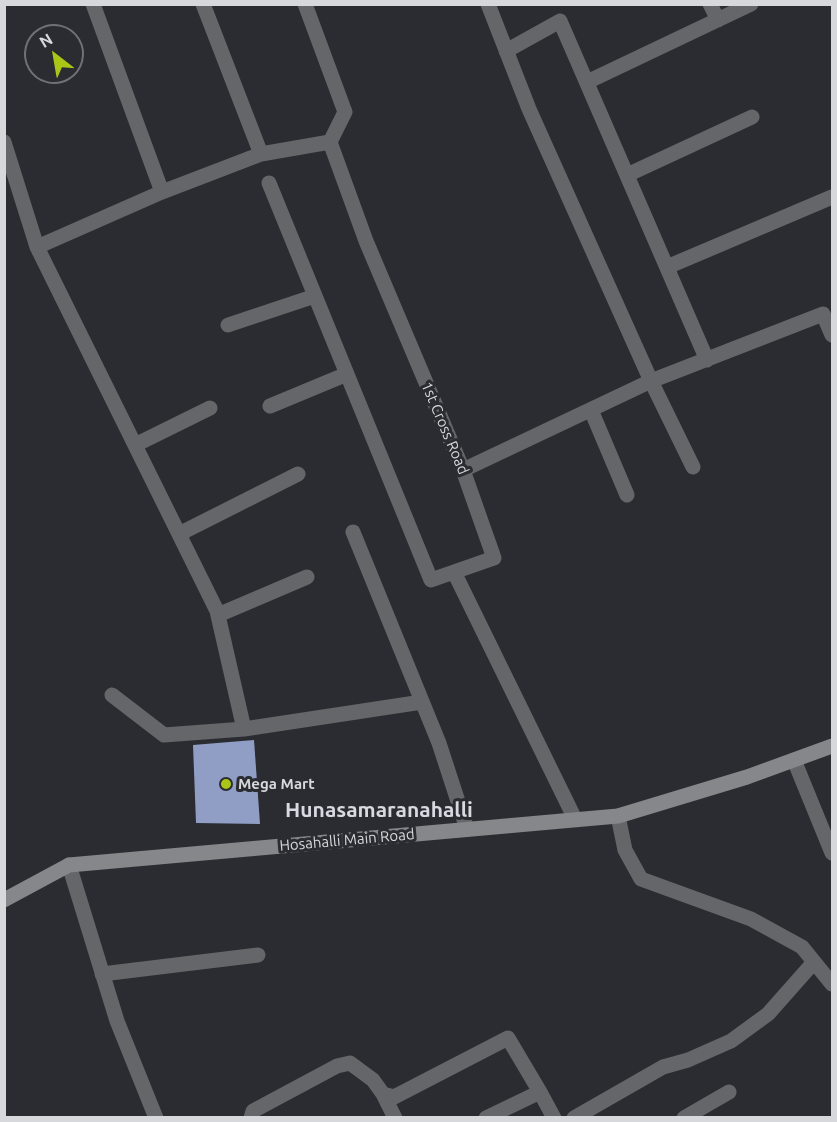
<!DOCTYPE html>
<style>
body{margin:0}
#map{position:relative;width:837px;height:1122px;overflow:hidden;background:#2b2c31;font-family:Ubuntu,sans-serif}
canvas{display:block}
.frame{position:absolute;inset:0;border:6px solid #d7d8db;pointer-events:none}
.north{position:absolute;left:24px;top:24px;width:60px;height:60px;box-sizing:border-box;background:#2b2c31;border:2px solid #707175;border-radius:50%;rotate:329deg;font-size:16px;font-weight:700;line-height:24px;text-align:center;color:#d7d8db}
.north::after{content:'';display:block;margin:auto;width:21px;height:27px;background:#abc616;clip-path:polygon(50% 0,100% 100%,50% 72%,0 100%)}
</style>
<div id="map">
<canvas width="837" height="1122"></canvas>
<div class="frame"></div>
<div class="north">N</div>
</div>
<script>
const context = document.querySelector('canvas').getContext('2d');
context.lineJoin = 'round';
function fillPath(path, color) { context.fillStyle = color; context.fill(path, 'evenodd'); }
const poly = rows => new Path2D(rows.map(r => 'M' + r).join(''));
function strokePath(path, color, width, dash) { context.strokeStyle = color; context.lineWidth = width; context.lineCap = dash ? 'butt' : 'round'; context.setLineDash(dash || []); context.stroke(path); }
function write(font, color, halo, rows, align = 'center') {
  context.font = font + ' Ubuntu,sans-serif'; context.lineWidth = 6; context.setLineDash([]); context.textBaseline = 'middle'; context.strokeStyle = halo; context.fillStyle = color; for (const [text, x, y, turn = 0] of rows) {
    context.save(); context.translate(x, y); context.rotate((+turn || 0) * Math.PI / 180); context.textAlign = isNaN(turn) ? turn : align; if (halo) context.strokeText(text, 0, 0); context.fillText(text, 0, 0); context.restore();
  }
}
const building = poly([
 [254,740,260,824,196,823,193,745]
]);
const street = poly([
 [488,4,529,109,651,381,823,314,832,335],
 [710,4,718,20],
 [506,51,560,21,707,360],
 [587,82,751,4],
 [4,142,37,247,162,192,93,4],
 [261,154,330,142],
 [627,175,752,117],
 [269,183,431,580,494,558,463,470,366,241,330,142,345,112,305,4],
 [162,192,261,154,203,4],
 [37,247,217,611,244,729,422,702],
 [667,267,832,197],
 [228,325,315,296],
 [270,406,347,374],
 [591,410,627,495],
 [135,445,210,408],
 [463,470,651,381,693,467],
 [353,532,439,743,467,829],
 [179,534,298,474],
 [454,572,575,819],
 [218,615,307,577],
 [112,695,164,735,244,729],
 [794,760,832,853],
 [618,816,625,850,641,879,751,919,802,947,832,984],
 [69,865,117,1021,156,1118],
 [102,974,258,955],
 [383,1094,395,1118],
 [251,1118,253,1111,337,1066,350,1063,373,1080,383,1094,394,1097,508,1038,540,1092],
 [486,1118,540,1092,554,1118],
 [574,1118,663,1067,688,1060,731,1041,768,1014,814,962],
 [684,1118,729,1092]
]);
const secondary = poly([
 [4,900,69,865,618,816,747,777,832,746]
]);
const markers = [
 [226,784,6,"#abc616"]
];
const streetNames = [
 ["1st Cross Road",445,428,67],
 ["Hosahalli Main Road",347,840,-5]
];
const poiNames = [
 ["Mega Mart",238,784]
];
const districtNames = [
 ["Hunasamaranahalli",379,810]
];
fillPath(building, '#909ec6');
strokePath(street, '#656669', 15);
strokePath(secondary, '#85878b', 15);
for (const [x, y, r, color] of markers) { const dot = new Path2D(); dot.arc(x, y, r, 0, 2 * Math.PI); context.fillStyle = color; context.fill(dot); strokePath(dot, '#2b2c31', 2); }
write('15px', '#d7d8db', '#2b2c31', streetNames);
write('bold 15px', '#d7d8db', '#2b2c31', poiNames, 'left');
write('bold 21px', '#d7dae0', '#2b2c31', districtNames);
</script>
